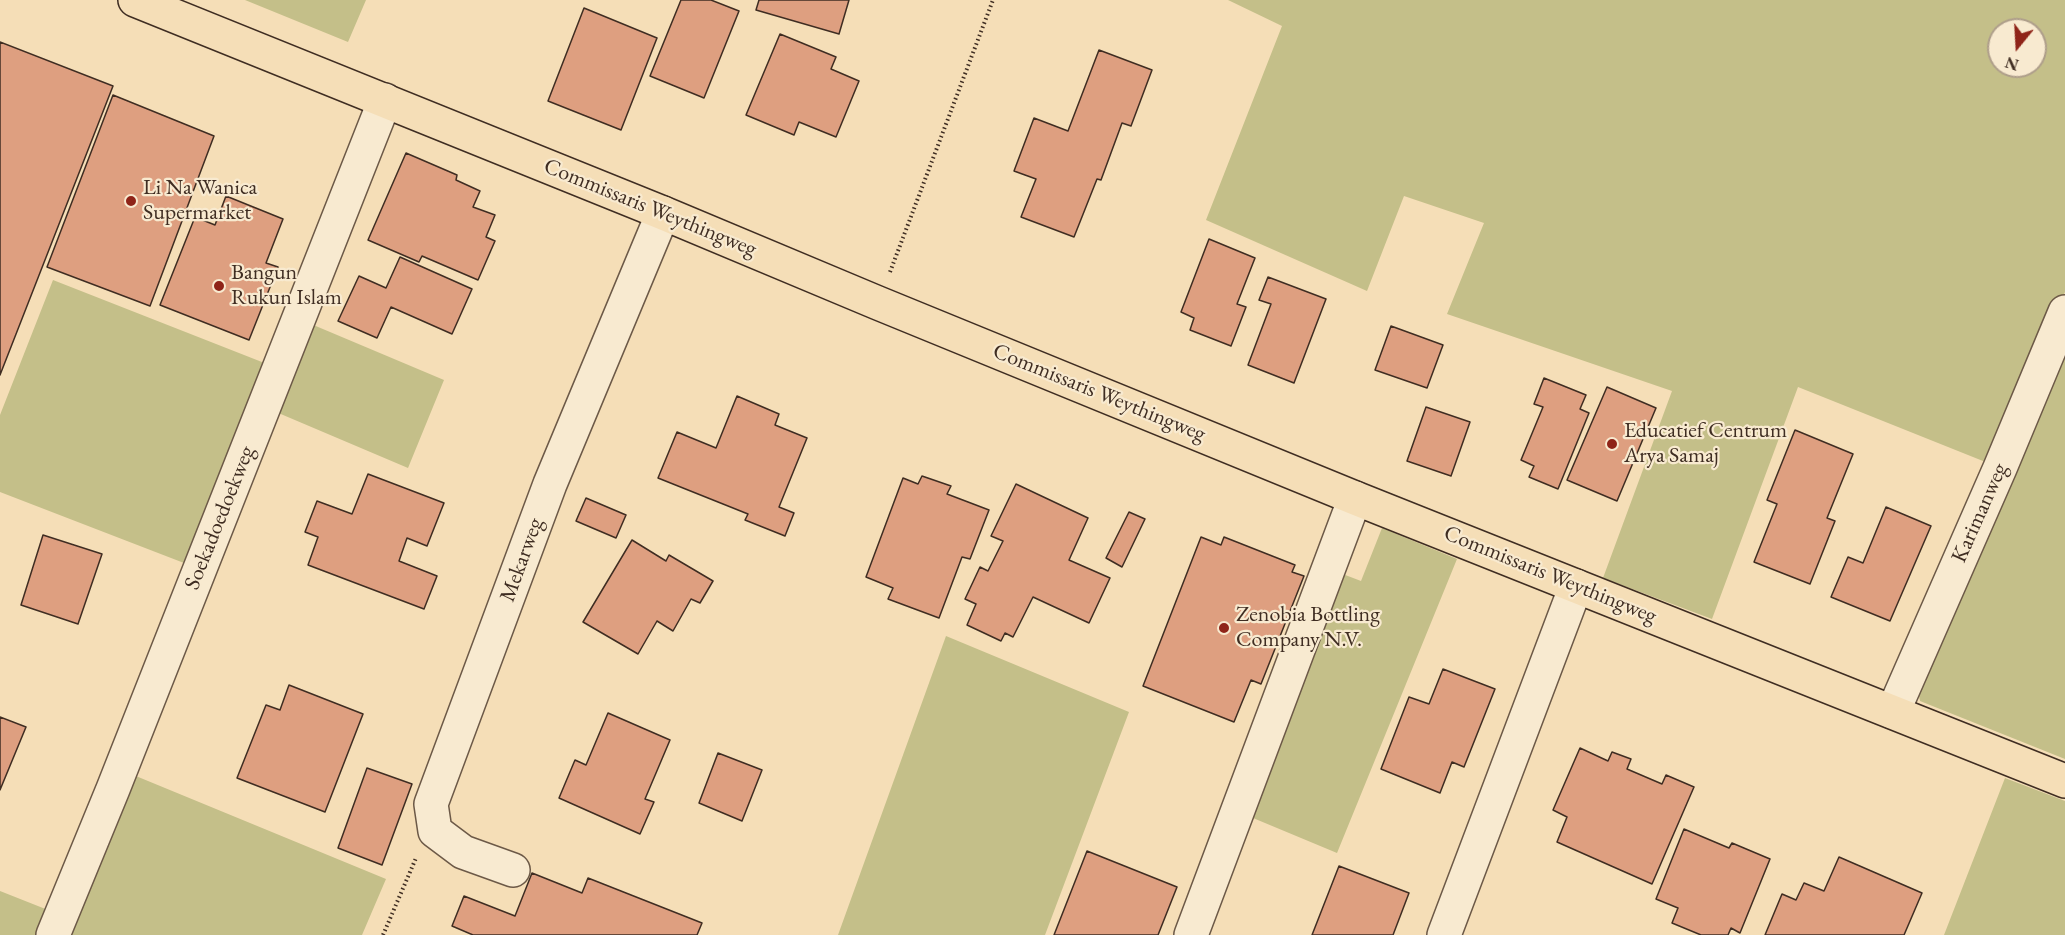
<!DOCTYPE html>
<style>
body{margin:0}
#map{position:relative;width:2065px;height:935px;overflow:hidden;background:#f5deb7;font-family:"EB Garamond",serif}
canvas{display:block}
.north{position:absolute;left:1987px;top:18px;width:60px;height:60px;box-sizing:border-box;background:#f8ead0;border:2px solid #ae9e8a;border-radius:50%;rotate:198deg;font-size:16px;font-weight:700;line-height:24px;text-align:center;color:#3f2d22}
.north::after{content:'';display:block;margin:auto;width:21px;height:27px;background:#8f2418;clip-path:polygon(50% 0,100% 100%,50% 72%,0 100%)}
</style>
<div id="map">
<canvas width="2065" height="935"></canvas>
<div class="north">N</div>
</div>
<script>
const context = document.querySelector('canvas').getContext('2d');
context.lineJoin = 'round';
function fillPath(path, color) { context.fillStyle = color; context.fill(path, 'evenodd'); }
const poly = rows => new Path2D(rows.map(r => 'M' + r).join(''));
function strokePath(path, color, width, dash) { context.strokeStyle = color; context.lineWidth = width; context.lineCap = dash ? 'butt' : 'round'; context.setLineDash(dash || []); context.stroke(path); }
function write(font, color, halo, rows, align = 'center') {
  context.font = font + ' "EB Garamond",serif'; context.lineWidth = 4.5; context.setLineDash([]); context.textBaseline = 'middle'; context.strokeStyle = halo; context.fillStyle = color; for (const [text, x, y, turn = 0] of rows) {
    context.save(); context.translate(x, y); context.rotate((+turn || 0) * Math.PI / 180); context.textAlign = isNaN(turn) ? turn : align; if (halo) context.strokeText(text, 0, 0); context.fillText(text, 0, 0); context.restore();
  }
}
const green = poly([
 [245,0,366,0,348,42],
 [1228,0,2065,0,2065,292,1993,465,1798,387,1712,619,1603,578,1672,391,1447,314,1484,223,1404,196,1367,291,1206,220,1282,26],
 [1999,30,2035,30,2035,66,1999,66],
 [53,280,267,364,184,563,0,492,0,415],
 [311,324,444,380,408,468,276,412],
 [2065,338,2065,759,1920,701,1916,683],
 [1382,528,1457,559,1337,853,1229,808,1327,568,1361,581],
 [946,636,1129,712,1045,935,838,935],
 [131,774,386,879,362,935,65,935],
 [2005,778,2065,801,2065,935,1944,935],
 [0,891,48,910,38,935,0,935]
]);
const building = poly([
 [681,0,711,0,739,11,704,98,650,76,681,0],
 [759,0,849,0,839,34,756,10,759,0],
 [584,8,657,38,621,130,548,101,584,8],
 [780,34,836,57,831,69,859,81,836,137,799,122,794,135,746,115,780,34],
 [0,42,113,86,0,375,0,42],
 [1099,50,1152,70,1131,126,1122,123,1101,180,1097,179,1074,237,1021,217,1036,179,1014,171,1034,118,1068,131,1099,50],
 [113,95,214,136,150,306,47,267,113,95],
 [406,153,457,175,456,180,480,191,473,207,495,215,486,237,495,241,478,280,422,256,419,262,368,240,406,153],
 [226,196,283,219,266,263,278,267,249,340,160,305,195,217,215,225,226,196],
 [1209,239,1255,258,1237,304,1246,307,1231,346,1190,330,1194,318,1181,312,1209,239],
 [400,257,472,289,452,334,391,307,377,338,338,321,359,276,386,288,400,257],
 [1268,277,1326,299,1294,383,1248,365,1271,304,1259,300,1268,277],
 [1391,326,1443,345,1427,388,1375,370,1391,326],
 [1544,378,1586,395,1580,409,1589,413,1558,489,1529,477,1534,466,1521,460,1543,407,1534,404,1544,378],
 [1607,387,1656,408,1617,501,1567,480,1607,387],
 [737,396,779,414,775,425,807,438,779,507,794,513,785,536,745,520,748,514,658,478,677,432,716,448,737,396],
 [1426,407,1470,422,1451,476,1407,461,1426,407],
 [1795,430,1853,454,1827,518,1835,521,1810,584,1754,562,1777,504,1767,500,1795,430],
 [368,474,444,503,427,546,407,538,399,561,437,576,424,609,308,565,318,537,305,532,317,501,352,514,368,474],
 [922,476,951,486,947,494,989,510,970,559,962,557,939,618,888,599,893,588,866,577,903,478,918,484,922,476],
 [1016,484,1088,518,1069,560,1110,578,1089,623,1033,597,1013,637,1005,633,1001,641,967,625,976,604,965,599,980,567,988,571,1003,541,991,536,1016,484],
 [586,498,626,515,616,538,576,521,586,498],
 [1886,507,1931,526,1890,621,1831,597,1848,557,1863,563,1886,507],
 [1129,512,1145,519,1122,567,1106,558,1129,512],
 [43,535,102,554,78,624,21,605,43,535],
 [1201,537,1221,545,1224,537,1295,565,1292,572,1304,576,1261,684,1251,680,1234,722,1143,686,1201,537],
 [632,540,666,561,669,555,713,581,700,603,691,599,673,631,657,621,638,654,583,622,632,540],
 [1443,669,1495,689,1464,767,1452,762,1440,793,1381,769,1409,697,1429,704,1443,669],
 [289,685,363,714,325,812,237,778,266,705,280,710,289,685],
 [608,713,670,740,645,799,654,802,640,834,559,798,575,760,586,765,608,713],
 [0,717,26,727,0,790,0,717],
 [1580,748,1608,761,1612,752,1631,759,1627,769,1662,784,1666,775,1694,787,1652,884,1557,842,1567,817,1553,810,1580,748],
 [718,753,762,770,742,821,699,803,718,753],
 [367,768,412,784,382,865,338,848,367,768],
 [1684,829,1729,848,1732,843,1770,859,1740,933,1731,928,1728,935,1701,935,1672,923,1678,908,1656,899,1684,829],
 [1087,851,1177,887,1158,935,1054,935,1087,851],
 [1839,857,1922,893,1904,935,1765,935,1782,894,1796,900,1804,883,1824,891,1839,857],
 [1339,866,1409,893,1393,935,1312,935,1339,866],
 [532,873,582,893,588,878,702,923,697,935,473,935,452,926,464,896,515,916,532,873]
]);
const path = poly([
 [890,272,993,0],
 [383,935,416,858]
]);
const minor = poly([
 [1893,712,2000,468,2065,312],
 [513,870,463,852,435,831,431,804,550,484,663,213],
 [53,935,113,789,385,100],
 [1191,935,1355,498],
 [1444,935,1576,586]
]);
const major = poly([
 [135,0,663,213,878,303,1355,498,2065,781]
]);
const markers = [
 [131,201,6,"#8f2418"],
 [219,286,6,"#8f2418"],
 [1612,444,6,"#8f2418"],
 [1224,628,6,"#8f2418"]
];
const poiNames = [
 ["Li Na Wanica",143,188],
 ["Supermarket",143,213],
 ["Bangun",231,273],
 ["Rukun Islam",231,298],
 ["Educatief Centrum",1624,431],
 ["Arya Samaj",1624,456],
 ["Zenobia Bottling",1236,615],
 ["Company N.V.",1236,640]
];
const streetNames = [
 ["Commissaris Weythingweg",650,208,22],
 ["Commissaris Weythingweg",1099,393,22],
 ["Karimanweg",1980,513,-66],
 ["Soekadoedoekweg",220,518,-68],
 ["Mekarweg",522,560,-70],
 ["Commissaris Weythingweg",1550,575,22]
];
fillPath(green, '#c4bf89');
fillPath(building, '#de9f80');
strokePath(building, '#3f2d22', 1.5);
strokePath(minor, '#6c5947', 36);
strokePath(major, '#3f2d22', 36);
strokePath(path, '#3f2d22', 4, [1.5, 3]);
strokePath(minor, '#f8ead0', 33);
strokePath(major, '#f5deb7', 33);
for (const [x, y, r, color] of markers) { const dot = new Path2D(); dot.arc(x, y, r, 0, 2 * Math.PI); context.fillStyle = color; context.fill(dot); strokePath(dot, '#f8ead0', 2); }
write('22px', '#3f2d22', '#f8ead0', poiNames, 'left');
write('22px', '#3f2d22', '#f8ead0', streetNames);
</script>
